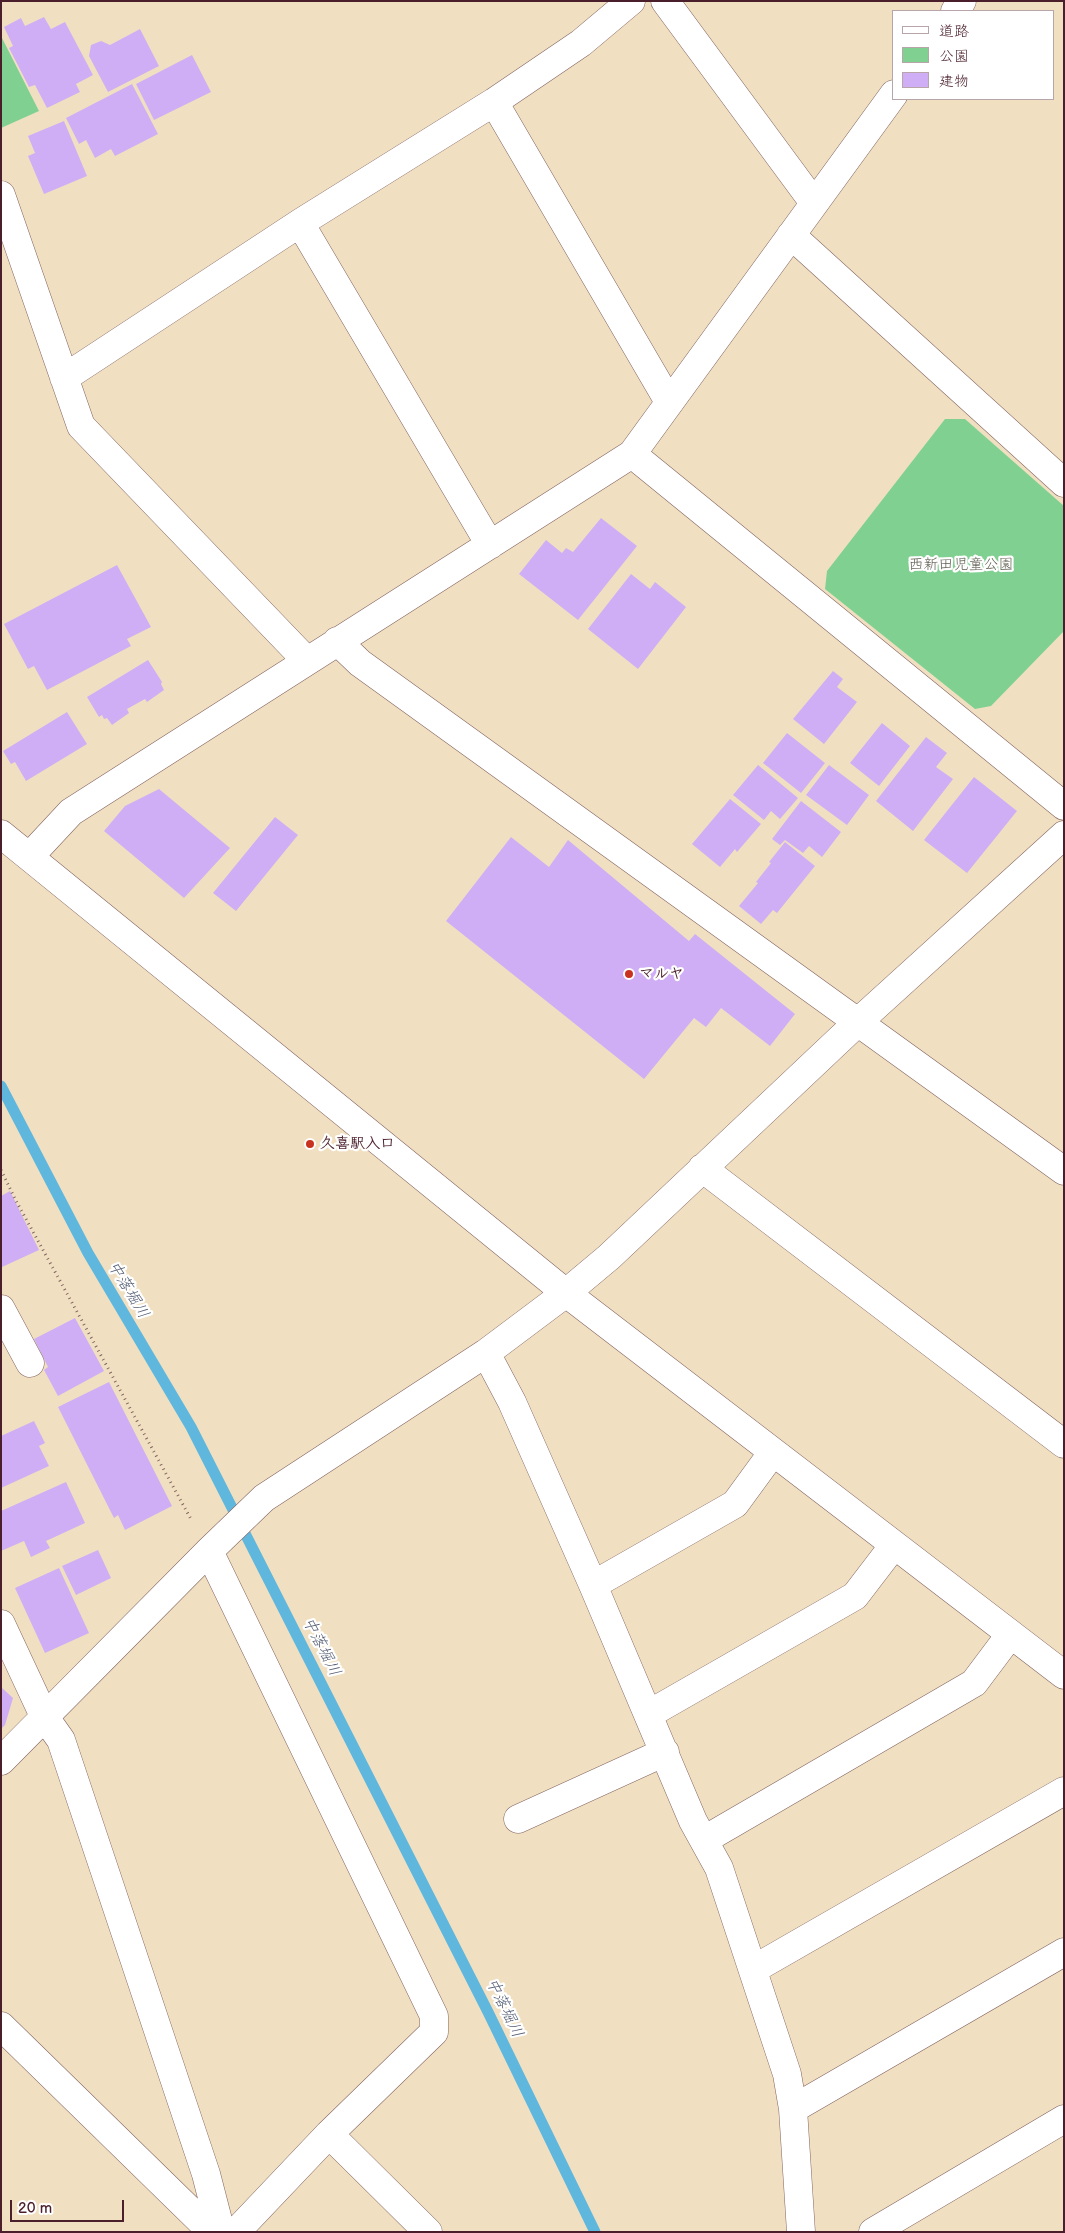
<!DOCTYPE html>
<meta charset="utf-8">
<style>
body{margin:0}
#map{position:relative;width:1065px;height:2233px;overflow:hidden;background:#f0e0c1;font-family:"Balsamiq Sans","Klee One",sans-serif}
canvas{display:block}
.frame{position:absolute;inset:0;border:2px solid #4a1f2b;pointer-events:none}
.legend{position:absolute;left:892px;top:10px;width:162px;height:90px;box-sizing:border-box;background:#fff;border:1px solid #b7a5aa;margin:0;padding:6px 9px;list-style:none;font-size:15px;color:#4a1f2b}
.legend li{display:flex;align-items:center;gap:10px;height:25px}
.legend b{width:25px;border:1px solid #b7a5aa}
.scale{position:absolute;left:10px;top:2200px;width:114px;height:22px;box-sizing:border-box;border:2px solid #4a1f2b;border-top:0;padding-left:6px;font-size:15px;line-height:18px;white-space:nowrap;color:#4a1f2b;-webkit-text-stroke:4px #fff;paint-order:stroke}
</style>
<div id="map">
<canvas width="1065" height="2233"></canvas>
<div class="frame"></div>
<ul class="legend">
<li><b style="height:6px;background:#fff"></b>道路</li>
<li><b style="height:14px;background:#80d191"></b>公園</li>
<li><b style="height:14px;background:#d0aef5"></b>建物</li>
</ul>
<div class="scale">20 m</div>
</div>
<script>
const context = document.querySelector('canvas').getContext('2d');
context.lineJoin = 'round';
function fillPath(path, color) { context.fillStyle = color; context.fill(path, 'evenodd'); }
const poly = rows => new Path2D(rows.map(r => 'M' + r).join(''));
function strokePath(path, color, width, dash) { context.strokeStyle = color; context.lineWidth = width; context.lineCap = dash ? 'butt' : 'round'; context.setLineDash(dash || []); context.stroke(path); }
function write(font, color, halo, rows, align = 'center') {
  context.font = font + ' "Balsamiq Sans","Klee One",sans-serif'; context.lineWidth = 4.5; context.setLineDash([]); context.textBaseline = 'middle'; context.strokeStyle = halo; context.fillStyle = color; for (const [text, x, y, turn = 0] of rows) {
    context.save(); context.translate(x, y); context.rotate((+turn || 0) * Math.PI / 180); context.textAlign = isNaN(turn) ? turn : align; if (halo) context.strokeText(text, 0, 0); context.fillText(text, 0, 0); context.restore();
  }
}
const green = poly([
 [1,36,39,111,1,128],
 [945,419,965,419,1064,506,1064,631,991,706,975,709,825,589,827,571]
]);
const stream = poly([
 [1,1086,88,1253,191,1427,488,2012,595,2232]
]);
const building = poly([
 [44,17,51,29,65,22,93,75,76,84,80,92,47,108,35,85,29,87,9,48,13,46,4,27,21,18,25,26],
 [140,29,159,66,108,92,89,56,91,45,101,41,110,45],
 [192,55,211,92,154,120,136,84],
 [132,84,158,134,115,156,111,149,95,158,86,140,79,144,66,118],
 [64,121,87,176,44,194,28,156,35,153,28,136],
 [601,518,637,546,578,620,519,574,546,540,562,553,566,548,573,552],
 [117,565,151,627,127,639,131,646,47,690,34,666,28,669,4,624],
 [631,574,650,589,655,582,686,607,638,669,588,629],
 [148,660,162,682,161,684,164,690,147,702,145,699,127,709,129,713,112,725,107,718,104,719,102,715,99,717,87,697],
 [833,671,843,679,837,687,857,702,824,744,793,719],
 [67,712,87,744,26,781,15,762,11,764,3,751],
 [882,723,910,746,879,786,850,763],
 [787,733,825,763,801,793,763,763],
 [926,737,947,753,936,767,953,779,913,831,876,801],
 [758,765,798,798,780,819,771,811,764,820,733,795],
 [829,765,869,795,847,825,806,795],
 [974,777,1017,811,967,873,924,840],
 [159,789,230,848,184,898,104,831,125,806],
 [730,799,761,824,737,852,735,849,720,867,692,844],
 [801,801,841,832,822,857,809,846,803,853,785,840,780,845,772,839],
 [275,817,298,835,236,911,213,893],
 [511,837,549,867,568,840,689,941,695,934,795,1014,770,1046,721,1008,706,1027,694,1018,644,1079,446,921],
 [785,842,815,866,777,913,773,910,761,924,739,906,758,883,756,882,771,863,769,862],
 [10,1191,39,1250,2,1267,1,1196],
 [75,1318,104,1371,58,1396,44,1370,48,1367,34,1339],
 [109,1382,172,1506,125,1530,118,1515,114,1518,58,1407],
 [34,1421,45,1443,39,1446,49,1466,1,1488,1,1436],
 [66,1482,85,1523,46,1541,50,1548,31,1557,24,1541,1,1551,1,1511],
 [98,1550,111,1578,76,1595,62,1566],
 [59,1568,89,1633,45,1653,15,1588],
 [1,1687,13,1698,5,1725,1,1729]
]);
const path = poly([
 [1,1170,15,1199,192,1521]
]);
const minor = poly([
 [665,1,814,203],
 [955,11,962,1],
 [494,102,669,402],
 [1,195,81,426,306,660],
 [300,223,490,545],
 [791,235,1064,483],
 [64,378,300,223,494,102,581,43,631,1],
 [632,454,1064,806],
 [337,641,360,663,1064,1171],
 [1,834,566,1293,1064,1675],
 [30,856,71,812,632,454,894,94],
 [702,1168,1064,1444],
 [1,1309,30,1363],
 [486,1353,512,1402,593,1585,693,1821,719,1868,787,2074,793,2109,801,2232],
 [209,1551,434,2016,434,2032,329,2134,236,2232],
 [593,1585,735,1504,773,1452],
 [1,1624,44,1716,61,1740,206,2174,221,2232],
 [649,1714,855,1596,894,1545],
 [1,1761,209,1551,264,1498,486,1353,566,1293,609,1257,857,1023,1064,835],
 [518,1819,665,1752],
 [704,1840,974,1683,1010,1635],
 [754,1969,1064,1791],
 [1,2026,212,2232],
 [793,2109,1064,1952],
 [329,2134,428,2232],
 [873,2232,1064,2119]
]);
const markers = [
 [629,974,5,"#c8321e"],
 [310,1144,5,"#c8321e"]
];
const parkNames = [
 ["西新田児童公園",961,565]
];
const poiNames = [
 ["マルヤ",639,974],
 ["久喜駅入口",320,1144]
];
const waterNames = [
 ["中落堀川",128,1290,59],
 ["中落堀川",321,1647,63],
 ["中落堀川",504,2008,64]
];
fillPath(green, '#80d191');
strokePath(stream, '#60b7dd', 11);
fillPath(building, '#d0aef5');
strokePath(minor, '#846360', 29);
strokePath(path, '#846360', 3, [1, 4]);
strokePath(minor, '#fff', 28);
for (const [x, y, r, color] of markers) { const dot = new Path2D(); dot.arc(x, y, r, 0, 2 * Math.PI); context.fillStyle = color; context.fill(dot); strokePath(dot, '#fff', 2); }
write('15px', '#5d5d4f', '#fff', parkNames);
write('bold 15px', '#4a1f2b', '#fff', poiNames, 'left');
write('italic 16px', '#535c72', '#fff', waterNames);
</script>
